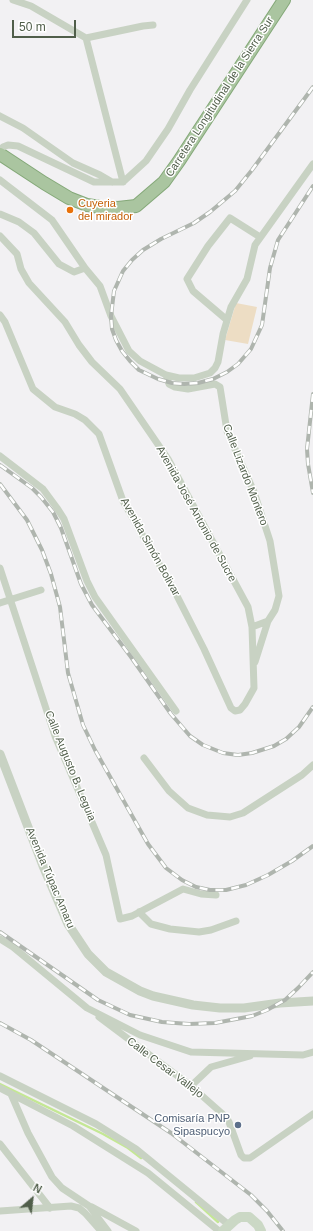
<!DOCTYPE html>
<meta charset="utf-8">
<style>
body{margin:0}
#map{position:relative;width:313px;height:1231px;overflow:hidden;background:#f2f1f3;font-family:Arial,sans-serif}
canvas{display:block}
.north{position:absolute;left:12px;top:1179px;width:40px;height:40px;-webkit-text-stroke:3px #fff;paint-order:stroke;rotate:28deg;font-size:11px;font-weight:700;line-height:16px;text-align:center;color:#505e4a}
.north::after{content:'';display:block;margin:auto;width:14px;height:18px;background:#505e4a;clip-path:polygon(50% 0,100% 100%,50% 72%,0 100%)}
.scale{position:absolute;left:12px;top:20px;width:64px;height:18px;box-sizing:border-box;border:2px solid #505e4a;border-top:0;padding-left:5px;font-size:12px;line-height:14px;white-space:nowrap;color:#505e4a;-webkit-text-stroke:3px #fff;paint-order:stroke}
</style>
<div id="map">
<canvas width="313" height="1231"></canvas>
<div class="north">N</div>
<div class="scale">50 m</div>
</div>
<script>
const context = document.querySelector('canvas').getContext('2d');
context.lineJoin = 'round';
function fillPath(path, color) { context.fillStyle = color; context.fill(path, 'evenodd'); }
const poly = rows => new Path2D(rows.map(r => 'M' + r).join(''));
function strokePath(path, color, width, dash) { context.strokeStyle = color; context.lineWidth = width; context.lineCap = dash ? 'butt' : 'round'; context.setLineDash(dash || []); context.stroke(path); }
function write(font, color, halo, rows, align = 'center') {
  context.font = font + ' Arial,sans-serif'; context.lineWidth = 3; context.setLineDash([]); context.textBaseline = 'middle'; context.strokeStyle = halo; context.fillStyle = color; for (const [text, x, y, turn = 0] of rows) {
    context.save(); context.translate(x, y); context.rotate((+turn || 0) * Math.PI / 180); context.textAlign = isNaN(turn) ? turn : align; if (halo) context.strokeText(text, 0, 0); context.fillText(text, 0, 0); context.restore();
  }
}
const green = poly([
 [236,303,257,307,248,344,225,340]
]);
const stream = poly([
 [0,1084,103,1134,128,1148,141,1158],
 [196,1202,218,1222]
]);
const minor = poly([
 [13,0,31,6,86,38,143,26,153,25],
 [86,38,123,182],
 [0,116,23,128,73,163,100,175,112,182],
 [0,151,3,147,8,145,18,146,94,182,123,182,146,161,168,129,190,90,247,0],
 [0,180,52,220,85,268,74,272,59,264,34,233,19,222,0,214],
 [0,236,17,254,21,269,29,283,65,322,79,345,92,362,120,389,168,459,248,607,252,627,254,688,245,704,240,710,235,711,231,708,204,649,174,590,123,501,99,434,85,420,75,414,55,407,33,389,5,322,0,315],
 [85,268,100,286,111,316,129,351,140,361,166,375,179,378,194,378,210,373,215,368,218,362,223,334,231,307,247,279,255,245,313,164],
 [227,320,193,291,187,279,208,246,230,218,260,237],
 [166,375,169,384,175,387,188,389,215,384,220,387,227,431,254,492,270,541,279,596,275,610,268,621,255,662],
 [0,456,43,489,57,508,64,519,87,581,95,597,176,711],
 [0,568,55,736,106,855,120,919,132,916,183,889,201,894,216,895],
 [0,603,41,590],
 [252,627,268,621],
 [144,758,169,791,188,808,207,815,230,817,243,813,302,775,313,765],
 [139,912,151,924,170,929,199,932,211,930,236,921],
 [0,939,13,947,87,1008,140,1035,191,1052,303,1055,313,1052],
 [99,1017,191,1086,226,1117,229,1122,241,1155,244,1158,250,1158,313,1114],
 [0,1076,96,1124,136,1149,229,1225],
 [191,1086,211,1067,250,1056],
 [0,1088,73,1126,148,1173,219,1231],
 [11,1094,28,1133,52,1177,62,1188,89,1206,108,1231],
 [0,1144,50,1208],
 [92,1207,136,1231],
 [0,1211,71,1206,79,1208,85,1213,101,1231]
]);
const tertiary = poly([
 [0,754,43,866,68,924,88,954,106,972,140,991,153,996,193,1005,220,1008,244,1008,280,1003,313,1001]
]);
const secondary = poly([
 [223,1231,235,1220,240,1217,249,1217,258,1225,261,1231]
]);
const trunk = poly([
 [0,154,44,183,69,198,87,205,100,207,118,208,136,206,164,182,179,161,284,0]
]);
const rail = poly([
 [313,87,252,170,235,191,210,212,194,223,161,239,143,250,132,260,123,271,114,291,111,316,112,329,116,340,122,351,130,361,139,370,158,379,172,383,184,384,198,383,213,379,227,372,238,364,251,349,262,325,270,268,278,240,313,186],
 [313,394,307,449,308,464,313,493],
 [0,465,32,488,41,497,53,512,61,528,81,584,92,605,131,657,171,714,190,736,203,745,223,753,238,755,252,753,274,746,286,739,299,727,313,707],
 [0,484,27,520,42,550,51,574,60,607,68,673,83,725,95,750,148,844,166,868,182,880,196,887,210,890,226,890,246,885,268,875,292,861,313,846],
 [0,932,98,1000,130,1015,162,1022,189,1024,215,1023,252,1016,267,1010,285,1000,298,988,313,972],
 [0,1023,31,1040,171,1133,251,1195,267,1211,283,1231]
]);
const markers = [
 [70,210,4,"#e8710a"],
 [238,1125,4,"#5c6f8a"]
];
const streetNames = [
 ["Carretera Longitudinal de la Sierra Sur",220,97,-57],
 ["Calle Lizardo Montero",245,475,69],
 ["Avenida José Antonio de Sucre",196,514,61],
 ["Avenida Simón Bolivar",150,547,61],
 ["Calle Augusto B. Leguia",70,766,68],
 ["Avenida Túpac Amaru",50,878,67],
 ["Calle Cesar Vallejo",165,1068,37]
];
const foodNames = [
 ["Cuyeria",78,204],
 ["del mirador",78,217]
];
const serviceNames = [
 ["Comisaría PNP",230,1119],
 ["Sipaspucyo",230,1132]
];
fillPath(green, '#edddc4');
strokePath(stream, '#c4e794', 2.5);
strokePath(trunk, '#84a878', 14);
strokePath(minor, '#c8d2c3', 7);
strokePath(tertiary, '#c8d2c3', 9);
strokePath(secondary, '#cbd8c5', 10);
strokePath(trunk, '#aac5a0', 12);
strokePath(rail, '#afb5ae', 4);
strokePath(rail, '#fff', 2.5, [8]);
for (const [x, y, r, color] of markers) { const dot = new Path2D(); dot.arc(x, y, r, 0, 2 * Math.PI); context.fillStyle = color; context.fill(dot); strokePath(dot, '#fff', 1.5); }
write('11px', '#505e4a', '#fff', streetNames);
write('11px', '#c56008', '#fff', foodNames, 'left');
write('11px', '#4e5e75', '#fff', serviceNames, 'right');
</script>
